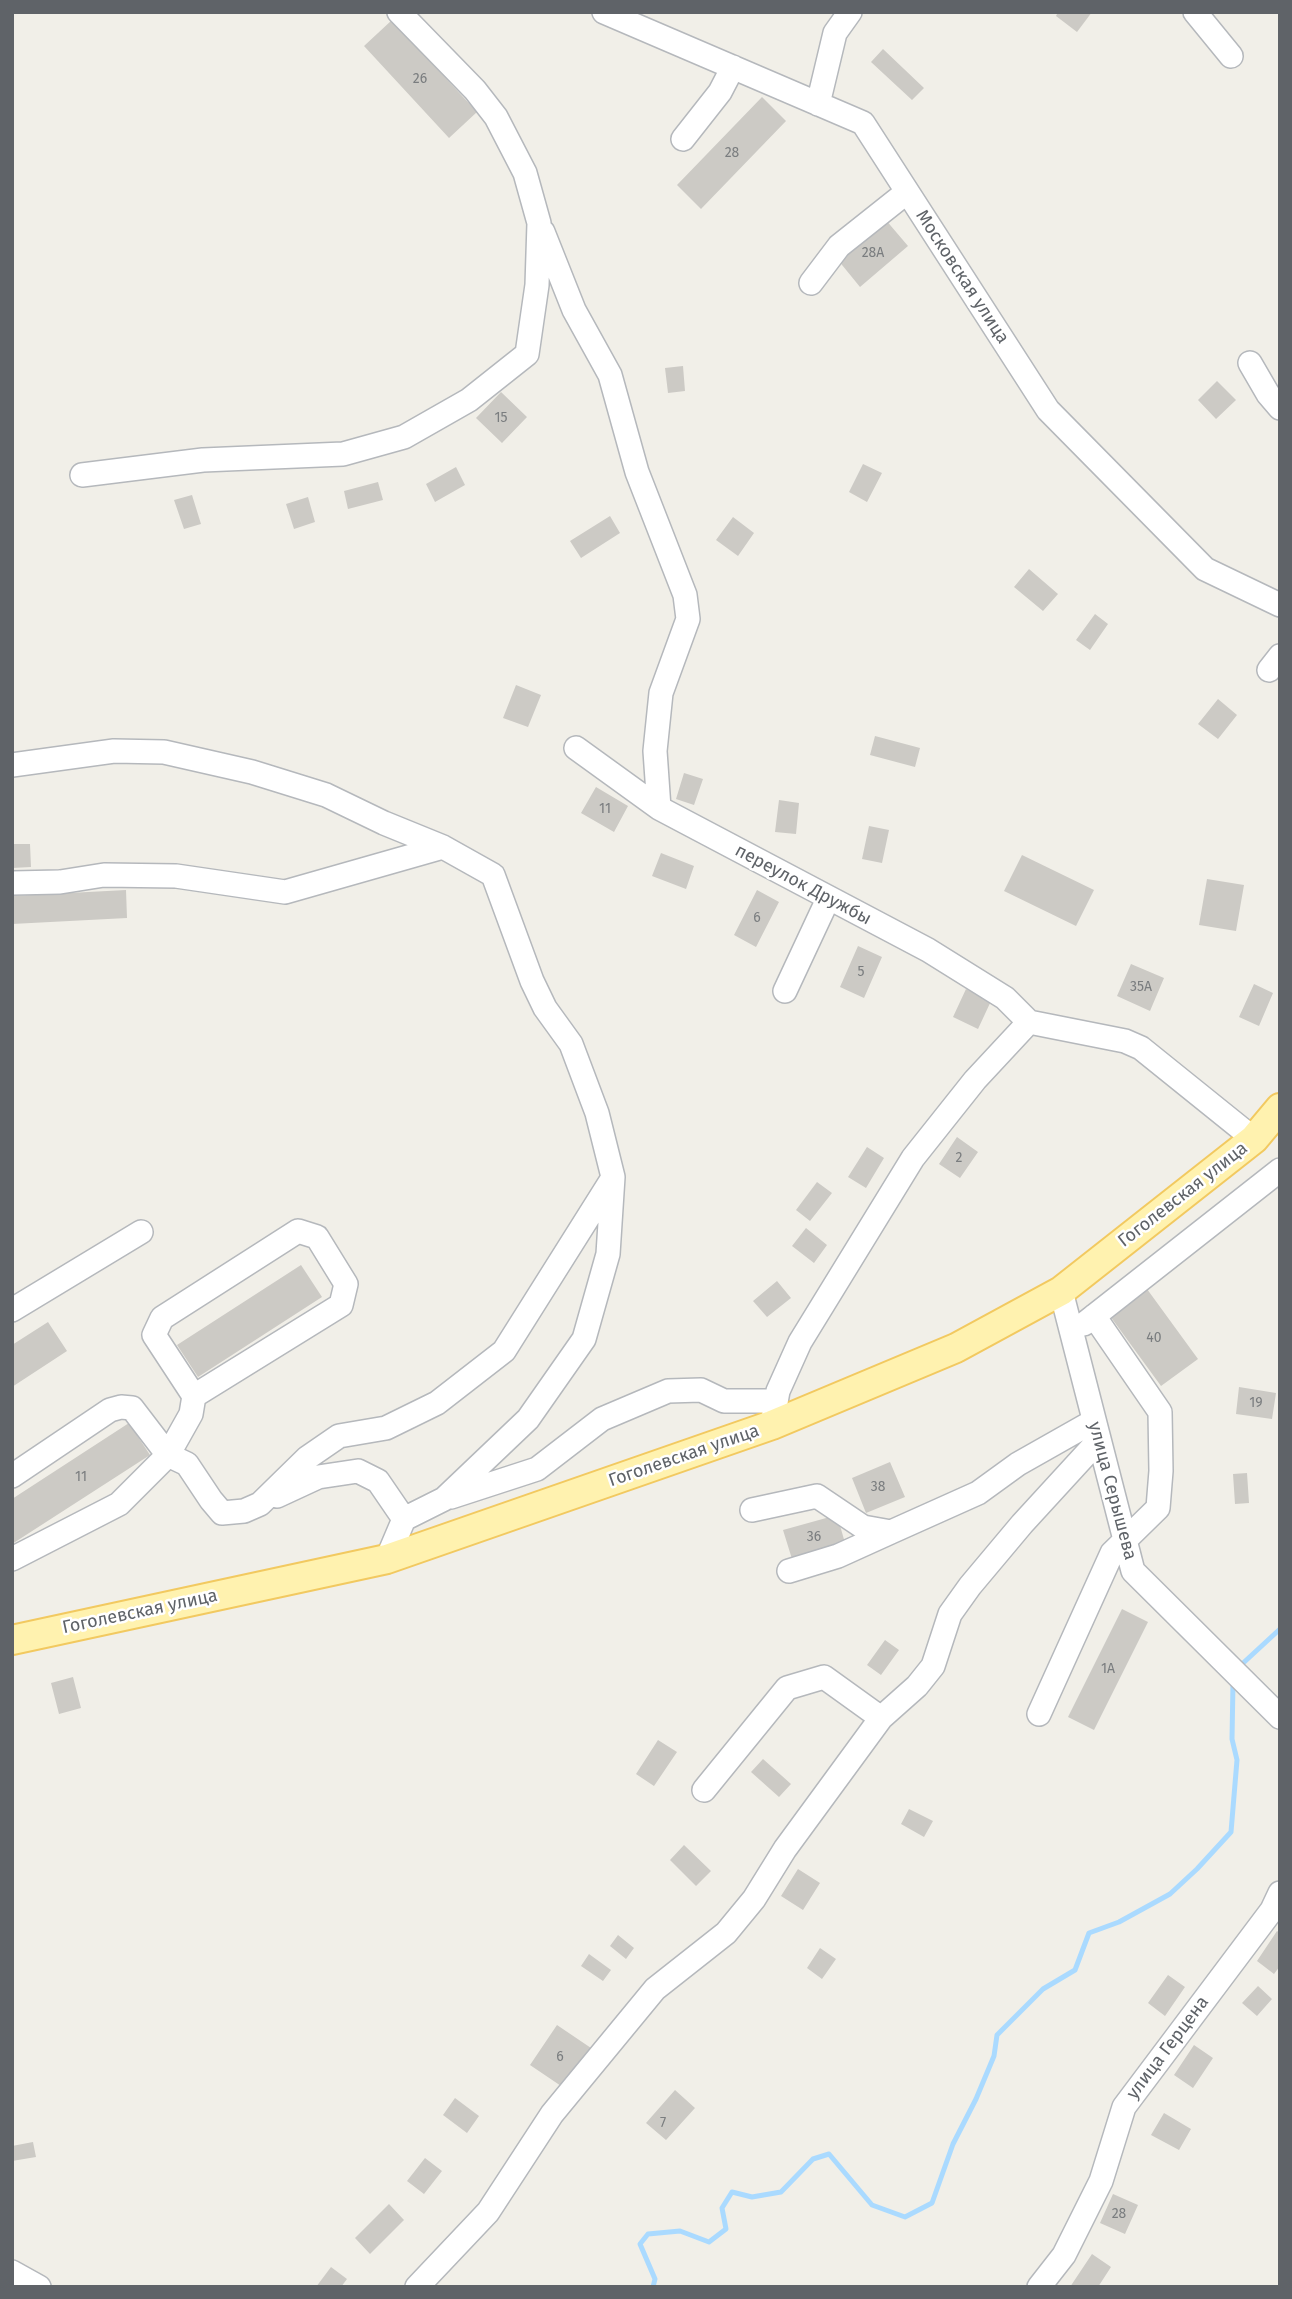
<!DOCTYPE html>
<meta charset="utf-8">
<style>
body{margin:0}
#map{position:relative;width:1292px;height:2299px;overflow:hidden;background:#f1efe8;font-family:"Fira Sans",sans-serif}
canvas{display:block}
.frame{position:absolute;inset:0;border:14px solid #5f6368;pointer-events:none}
</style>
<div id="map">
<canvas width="1292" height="2299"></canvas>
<div class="frame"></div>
</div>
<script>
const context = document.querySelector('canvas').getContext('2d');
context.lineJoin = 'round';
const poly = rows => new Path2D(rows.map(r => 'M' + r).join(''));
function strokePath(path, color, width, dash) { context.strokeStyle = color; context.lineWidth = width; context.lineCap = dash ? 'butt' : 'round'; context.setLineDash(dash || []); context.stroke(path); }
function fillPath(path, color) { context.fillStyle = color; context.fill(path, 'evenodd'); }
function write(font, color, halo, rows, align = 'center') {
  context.font = font + ' "Fira Sans",sans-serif'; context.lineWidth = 5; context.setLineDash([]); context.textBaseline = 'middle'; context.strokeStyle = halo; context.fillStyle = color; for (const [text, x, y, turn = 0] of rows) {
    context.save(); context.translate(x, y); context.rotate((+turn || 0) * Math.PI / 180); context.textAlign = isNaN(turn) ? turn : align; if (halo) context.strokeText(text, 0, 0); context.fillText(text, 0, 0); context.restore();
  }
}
const stream = poly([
 [1241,1665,1280,1629],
 [653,2287,655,2279,640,2244,648,2234,680,2231,709,2242,726,2229,722,2208,732,2192,752,2197,781,2192,813,2159,829,2154,872,2205,905,2217,932,2203,953,2144,976,2099,994,2056,997,2035,1043,1989,1075,1970,1089,1933,1119,1922,1170,1894,1197,1869,1231,1832,1237,1760,1232,1739,1233,1683]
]);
const building = poly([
 [1058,12,1092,12,1077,32,1056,16],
 [392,20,477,112,449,138,364,46],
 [883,49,924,88,912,100,871,62],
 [762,97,786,121,701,209,677,185],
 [885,219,908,246,860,287,838,260],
 [683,366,685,391,668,393,665,368],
 [1217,381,1236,400,1216,419,1198,400],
 [501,392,527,417,502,443,476,418],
 [863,464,882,473,867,502,849,492],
 [456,467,465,485,435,502,426,484],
 [378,482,383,500,348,509,344,491],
 [192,495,201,524,184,529,174,500],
 [308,497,315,522,294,529,286,504],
 [610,516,620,533,581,558,570,541],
 [733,517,754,533,738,556,716,540],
 [1029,569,1058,594,1043,611,1014,587],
 [1095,614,1108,624,1090,650,1076,640],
 [516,685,541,695,528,727,503,718],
 [1218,699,1237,715,1218,739,1198,724],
 [875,736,920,748,915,767,870,755],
 [684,773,703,779,694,805,676,799],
 [596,787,628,806,614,832,581,813],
 [779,800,799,803,796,834,775,832],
 [869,826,889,830,882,863,862,859],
 [12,844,30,844,31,867,12,868],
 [661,853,694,866,686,889,652,876],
 [1022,855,1094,890,1076,926,1004,891],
 [1207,879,1244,885,1236,931,1199,925],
 [126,890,127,918,12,924,12,896],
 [757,890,779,902,756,947,734,935],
 [858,946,882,957,864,998,840,987],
 [1131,964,1164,978,1150,1011,1117,996],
 [1254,984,1273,993,1259,1026,1239,1017],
 [966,989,991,1001,978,1029,953,1017],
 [957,1137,978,1152,960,1178,939,1164],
 [867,1147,884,1158,866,1188,848,1177],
 [817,1182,832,1193,810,1221,796,1210],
 [806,1228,827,1245,814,1263,792,1246],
 [301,1265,322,1297,198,1377,177,1345],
 [777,1281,791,1298,767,1317,753,1301],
 [1147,1289,1198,1359,1161,1386,1110,1316],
 [48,1322,67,1351,12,1387,12,1345],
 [1239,1387,1276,1393,1272,1419,1236,1414],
 [129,1423,150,1455,12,1544,12,1499],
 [890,1462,905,1497,866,1513,852,1478],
 [1247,1473,1249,1503,1235,1504,1233,1474],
 [837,1515,845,1543,792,1559,783,1530],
 [1122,1609,1148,1622,1094,1730,1068,1717],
 [885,1640,899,1650,881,1675,867,1665],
 [73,1677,81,1708,59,1714,51,1683],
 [658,1740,677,1752,654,1786,636,1774],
 [763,1759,791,1784,779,1797,751,1772],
 [909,1809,933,1821,924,1837,901,1824],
 [684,1845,711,1871,696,1886,670,1860],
 [798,1869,820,1883,803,1910,781,1896],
 [1277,1931,1280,1933,1280,1966,1274,1974,1257,1961],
 [618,1935,634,1948,626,1959,610,1946],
 [820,1948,836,1959,822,1979,807,1968],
 [589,1954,611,1970,603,1981,581,1966],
 [1168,1975,1185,1987,1165,2016,1148,2003],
 [1258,1986,1272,1999,1257,2016,1242,2003],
 [557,2025,591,2048,564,2088,530,2065],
 [1194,2045,1213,2058,1193,2088,1174,2075],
 [675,2090,695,2108,666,2140,646,2123],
 [455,2098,479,2116,467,2133,443,2115],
 [1164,2113,1191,2129,1179,2150,1151,2135],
 [33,2142,36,2157,12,2161,12,2146],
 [425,2158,442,2171,424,2194,407,2181],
 [1113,2194,1138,2205,1125,2234,1100,2223],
 [389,2204,404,2220,370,2254,355,2238],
 [1092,2254,1111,2267,1098,2287,1070,2287],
 [331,2267,347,2279,341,2287,316,2287]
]);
const minor = poly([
 [604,12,863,123,1048,410,1205,569,1280,605],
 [1195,12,1231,56],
 [818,104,835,33,850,12],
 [683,139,720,92,733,67],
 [543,232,574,310,610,375,637,472,685,595,688,619,661,693,655,751,659,808],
 [811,283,839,246,907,192],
 [1250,363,1268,394,1280,408],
 [82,475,203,460,343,454,404,437,469,400,527,354,537,285,539,223,525,173,496,117,475,90,399,12],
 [1269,670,1280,656],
 [576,748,659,808,928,950,1005,998,1029,1022,1125,1041,1141,1048,1254,1139],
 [12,765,114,751,164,752,252,772,326,795,384,823,443,847,493,875,532,981,545,1008,571,1044,597,1113,613,1177,608,1254,584,1339,528,1419,444,1499,404,1519,387,1559],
 [12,883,60,882,104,875,176,876,285,892,443,847],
 [785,991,828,899],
 [1061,1291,1133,1571,1280,1717],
 [12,1310,141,1232],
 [1084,1324,1280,1170],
 [772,1425,778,1391,800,1342,913,1158,975,1080,1029,1022],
 [12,1476,110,1410,121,1407,132,1408,168,1455,187,1464,211,1500,222,1513,244,1511,260,1504,307,1458,339,1436,386,1428,437,1403,504,1351,611,1181],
 [277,1496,318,1477,358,1471,378,1481,404,1519],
 [451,1497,537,1469,602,1419,668,1391,701,1390,724,1401,775,1401],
 [752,1510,817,1496,863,1527,891,1532,978,1493,1018,1464,1094,1421],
 [12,1559,119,1504,168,1455,191,1414,194,1396,341,1305,346,1284,317,1237,298,1231,162,1318,154,1335,194,1396],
 [789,1571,838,1556,891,1532],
 [1039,1714,1112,1553,1158,1508,1161,1471,1160,1412,1094,1316],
 [704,1790,787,1688,824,1677,881,1718],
 [12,2272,39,2287],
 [417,2287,488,2212,552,2114,655,1989,726,1933,754,1899,785,1849,881,1718,917,1686,933,1666,950,1614,970,1586,1022,1524,1099,1440],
 [1039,2287,1064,2255,1101,2181,1124,2107,1272,1910,1280,1893]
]);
const major = poly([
 [12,1640,387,1559,772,1425,956,1348,1061,1291,1254,1139,1280,1108]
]);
const numberNames = [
 ["26",420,79],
 ["28",732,153],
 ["28А",873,253],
 ["15",501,418],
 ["11",605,809],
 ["6",757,918],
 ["5",861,972],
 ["35А",1141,987],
 ["2",959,1158],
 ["40",1154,1338],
 ["19",1256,1403],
 ["11",81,1477],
 ["38",878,1487],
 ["36",814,1537],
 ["1А",1108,1669],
 ["6",560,2057],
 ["7",663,2123],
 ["28",1119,2214]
];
const streetNames = [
 ["Московская улица",962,277,57],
 ["переулок Дружбы",803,885,28],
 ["Гоголевская улица",1183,1195,-38],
 ["Гоголевская улица",684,1456,-19],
 ["улица Серышева",1112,1491,75],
 ["Гоголевская улица",140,1612,-12],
 ["улица Герцена",1168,2048,-53]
];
strokePath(stream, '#aadaff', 5);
fillPath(building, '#cccac5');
strokePath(minor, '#b5b8bc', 26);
strokePath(major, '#f2c960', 32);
strokePath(minor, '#fff', 23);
strokePath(major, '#fff2af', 28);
write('14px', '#7a7d7f', null, numberNames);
write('18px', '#5f6368', '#fff', streetNames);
</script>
